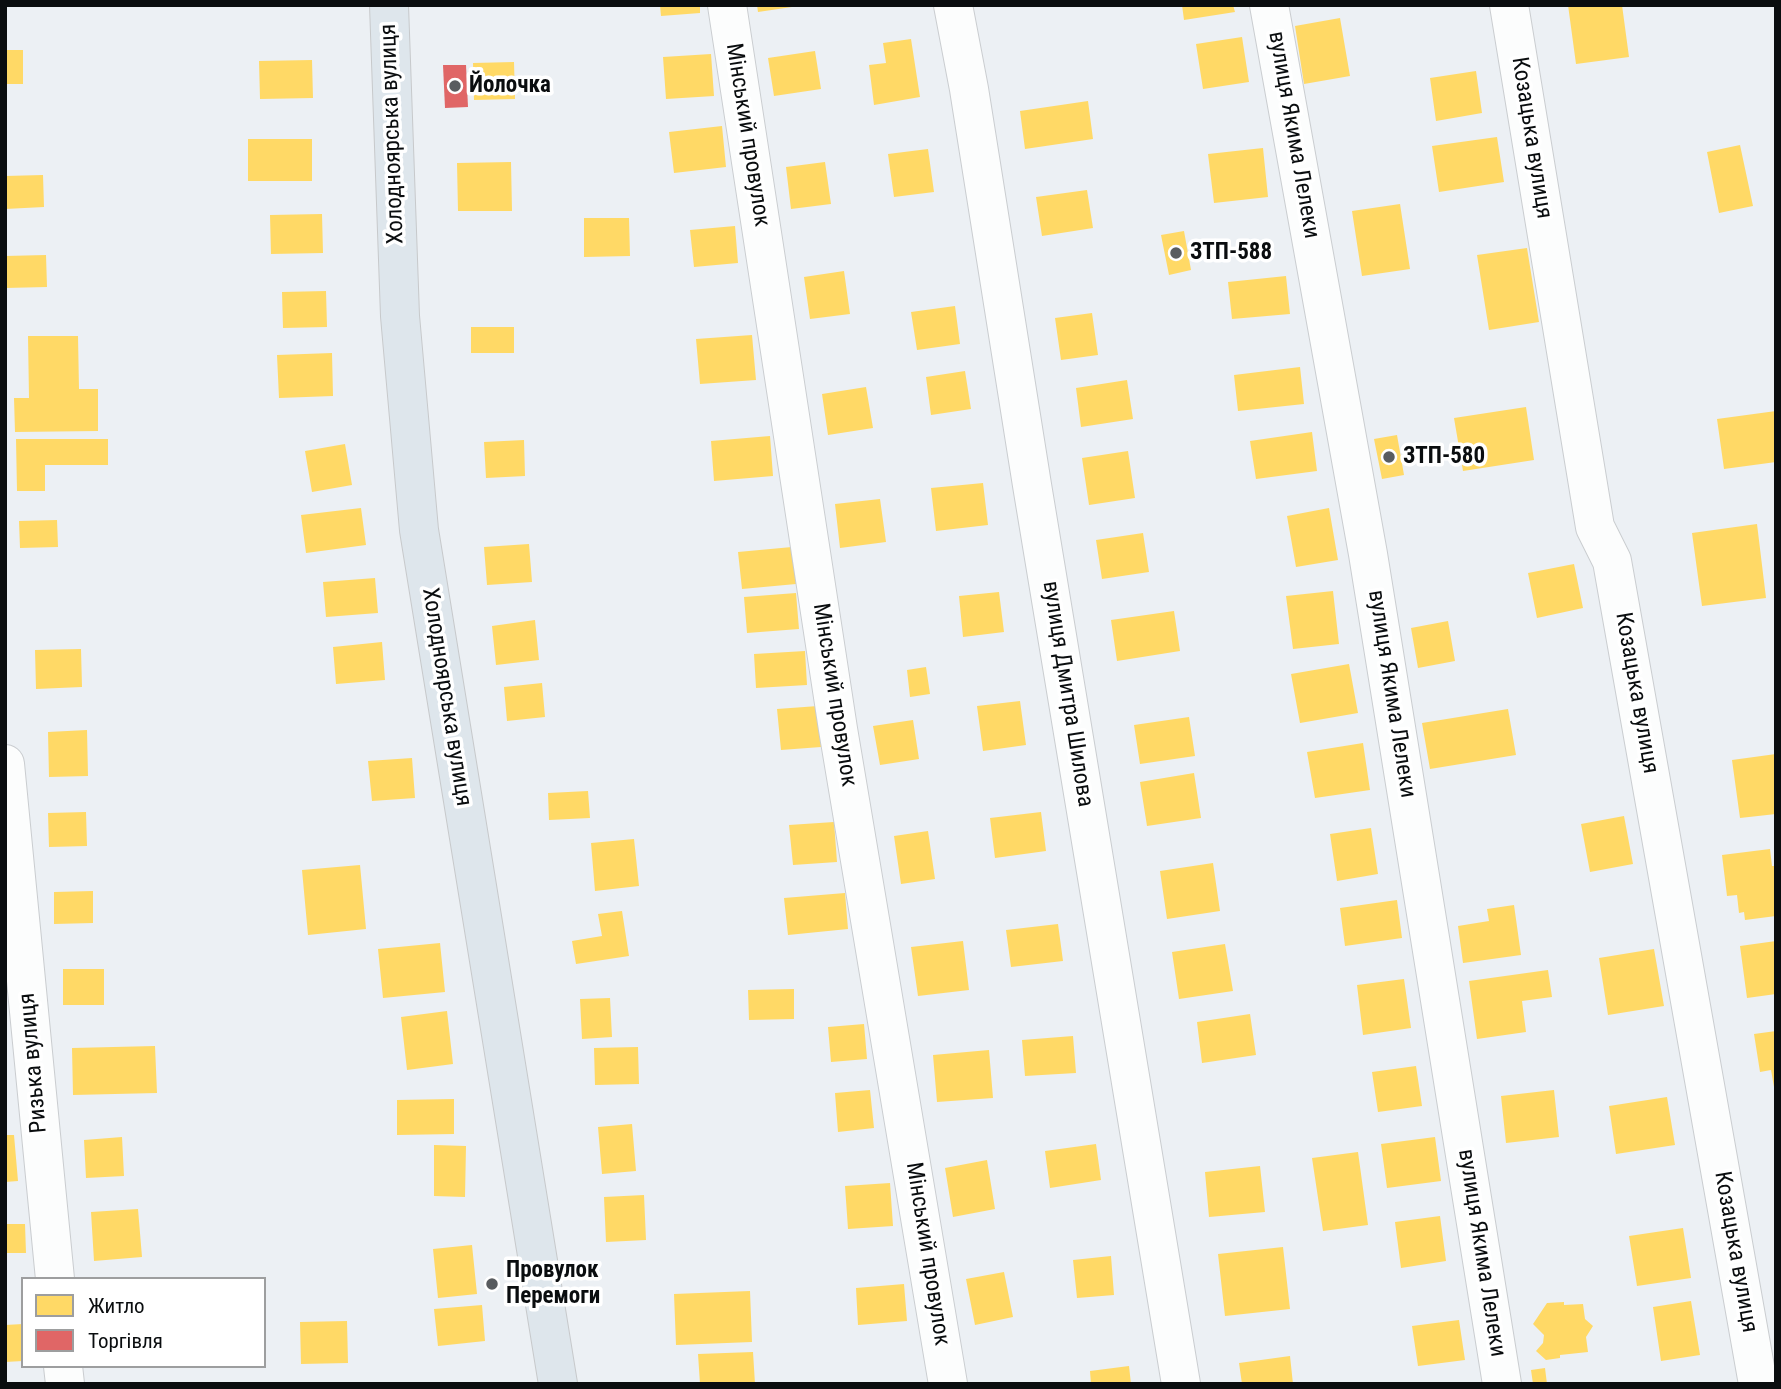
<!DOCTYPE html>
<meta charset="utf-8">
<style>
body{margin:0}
#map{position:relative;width:1781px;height:1389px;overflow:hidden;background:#ecf0f4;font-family:"Roboto Condensed",sans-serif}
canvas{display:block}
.frame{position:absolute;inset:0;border:7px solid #0a0d0f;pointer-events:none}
.legend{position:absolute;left:21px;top:1277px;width:245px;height:91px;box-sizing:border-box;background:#fff;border:2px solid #9d9e9f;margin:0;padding:9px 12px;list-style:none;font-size:21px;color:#0a0d0f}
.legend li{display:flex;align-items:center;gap:14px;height:35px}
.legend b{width:35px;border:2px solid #9d9e9f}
</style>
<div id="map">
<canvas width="1781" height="1389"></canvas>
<div class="frame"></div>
<ul class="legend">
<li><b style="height:19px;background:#ffd966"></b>Житло</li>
<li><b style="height:19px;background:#e06666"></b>Торгівля</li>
</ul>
</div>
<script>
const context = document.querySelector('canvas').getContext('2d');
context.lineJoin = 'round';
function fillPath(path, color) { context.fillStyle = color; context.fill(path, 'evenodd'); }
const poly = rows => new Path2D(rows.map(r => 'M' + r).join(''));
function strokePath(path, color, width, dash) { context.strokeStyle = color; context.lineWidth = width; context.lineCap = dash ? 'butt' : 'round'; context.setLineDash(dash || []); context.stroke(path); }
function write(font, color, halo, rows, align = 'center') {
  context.font = font + ' "Roboto Condensed",sans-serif'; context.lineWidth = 7; context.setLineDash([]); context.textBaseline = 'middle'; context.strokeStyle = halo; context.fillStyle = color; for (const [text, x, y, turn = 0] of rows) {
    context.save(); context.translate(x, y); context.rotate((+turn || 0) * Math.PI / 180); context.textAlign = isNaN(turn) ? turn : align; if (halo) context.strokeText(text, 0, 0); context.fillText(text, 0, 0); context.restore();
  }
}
const homes = poly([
 [660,5,700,5,700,13,661,16],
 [757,5,792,5,792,7,758,12],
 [1182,5,1233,5,1235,12,1184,20],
 [1568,5,1622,5,1629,57,1576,64],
 [1340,18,1350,76,1304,84,1295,26],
 [1242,37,1249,82,1203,89,1196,44],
 [911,39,920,97,874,105,869,65,886,63,883,43],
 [5,50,23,50,23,84,5,84],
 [815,51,821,89,774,96,768,58],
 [711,54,714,96,666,99,663,57],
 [312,60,313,98,260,99,259,61],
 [514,62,515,99,474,100,473,63],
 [1476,71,1482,113,1436,121,1430,78],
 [1088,101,1093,139,1025,149,1020,111],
 [722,126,726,167,674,173,669,132],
 [1497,137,1504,182,1439,192,1432,146],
 [248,139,312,139,312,181,248,181],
 [1740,145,1753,206,1719,213,1707,152],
 [1263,148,1268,197,1214,203,1208,154],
 [928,149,934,192,894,197,888,154],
 [511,162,512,211,458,211,457,163],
 [825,162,831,204,791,209,786,167],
 [43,175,44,207,5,209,5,176],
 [1087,190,1093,228,1042,236,1036,197],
 [1400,204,1410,269,1362,276,1352,211],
 [322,214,323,253,271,254,270,215],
 [584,218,629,218,630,256,584,257],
 [735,226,738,263,694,267,690,230],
 [1184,231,1191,270,1169,275,1161,235],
 [1527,248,1539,322,1489,330,1477,255],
 [46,255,47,287,5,288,5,256],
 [844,271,850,314,810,319,804,277],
 [1286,276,1290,314,1232,319,1228,282],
 [326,291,327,327,283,328,282,292],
 [955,306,960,344,917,350,911,312],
 [1092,313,1098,355,1061,360,1055,318],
 [471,327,514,327,514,353,471,353],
 [752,335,756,380,700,384,696,339],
 [28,336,78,336,79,389,98,389,98,431,15,432,14,398,29,398],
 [332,353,333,396,279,398,277,355],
 [1300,367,1304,404,1238,411,1234,375],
 [965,371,971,409,931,415,926,377],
 [1127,380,1133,419,1081,427,1076,388],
 [866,387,873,428,828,435,822,394],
 [1526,407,1534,460,1463,471,1454,418],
 [1776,411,1776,462,1724,469,1717,419],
 [1312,432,1317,471,1256,479,1250,441],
 [1397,435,1404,475,1382,479,1374,439],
 [770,436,773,476,714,481,711,441],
 [16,439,108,439,108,465,45,465,45,491,17,491],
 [524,440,525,476,486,478,484,442],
 [345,444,352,485,312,492,305,451],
 [1128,451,1135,498,1089,505,1082,458],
 [983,483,988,525,936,531,931,488],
 [880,499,886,542,840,548,835,504],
 [361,508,366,545,306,553,301,515],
 [1329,508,1338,560,1296,567,1287,516],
 [57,520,58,547,20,548,19,521],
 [1757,524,1766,598,1702,606,1692,533],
 [1143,533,1149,572,1102,579,1096,540],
 [529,544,532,582,487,585,484,547],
 [792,547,796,584,742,589,738,552],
 [1574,564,1583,608,1537,618,1528,573],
 [375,578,378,613,326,617,323,582],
 [1333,591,1339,644,1293,649,1286,596],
 [999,592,1004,632,963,637,959,596],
 [796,593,799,629,747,633,744,597],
 [1174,611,1180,651,1117,661,1111,620],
 [535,620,539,660,496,665,492,626],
 [1448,621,1455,661,1418,668,1411,628],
 [382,642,385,680,336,684,333,647],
 [81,649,82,687,36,689,35,650],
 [805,651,807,685,756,688,754,654],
 [1349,664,1358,713,1300,723,1291,674],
 [926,667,930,694,910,697,907,670],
 [542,683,545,717,507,721,504,687],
 [1020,701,1026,745,983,751,977,706],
 [818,706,821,747,781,750,777,709],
 [1508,709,1516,755,1430,769,1422,723],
 [1189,717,1195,756,1140,764,1134,725],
 [913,720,919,759,880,765,873,726],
 [87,730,88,776,49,777,48,732],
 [1363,743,1370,790,1315,798,1307,752],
 [1776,754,1776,814,1740,818,1732,760],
 [412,758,415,798,372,801,368,761],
 [1194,773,1201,818,1147,826,1140,782],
 [588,791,590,818,549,820,548,793],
 [86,812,87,846,49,847,48,813],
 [1041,812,1046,851,995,858,990,818],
 [1624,816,1633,864,1590,872,1581,824],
 [834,822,837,862,793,865,789,825],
 [1371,828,1378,874,1337,881,1330,834],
 [928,831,935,879,901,884,894,836],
 [634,839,639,886,595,891,591,843],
 [1770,849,1772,866,1776,866,1776,916,1745,920,1744,912,1739,913,1737,895,1727,896,1722,855],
 [1213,863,1220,911,1167,919,1160,871],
 [360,865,366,929,308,935,302,870],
 [93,891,93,923,54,924,54,892],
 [845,893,848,929,788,935,784,898],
 [1397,900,1402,938,1345,946,1340,908],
 [1514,905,1521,955,1463,963,1458,926,1489,921,1487,909],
 [622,911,629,956,576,964,572,941,602,936,598,914],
 [1058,924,1063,961,1011,967,1006,930],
 [963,941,969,990,918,996,911,947],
 [1776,941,1776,994,1747,998,1740,946],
 [440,943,445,992,383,998,378,949],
 [1225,944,1233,991,1179,999,1172,952],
 [1654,949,1664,1006,1608,1015,1599,958],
 [63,969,104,969,104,1005,63,1005],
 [1548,970,1552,997,1522,1001,1526,1032,1477,1039,1469,981],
 [1404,979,1411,1028,1363,1035,1357,985],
 [794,989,794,1019,749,1020,748,990],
 [610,998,612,1037,582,1039,580,999],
 [447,1011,453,1064,407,1070,401,1017],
 [1250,1014,1256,1055,1202,1063,1197,1022],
 [864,1024,867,1059,831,1062,828,1027],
 [1776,1031,1776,1087,1774,1087,1771,1070,1760,1072,1754,1034],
 [1073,1036,1076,1073,1025,1076,1022,1040],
 [155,1046,157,1093,73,1095,72,1048],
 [638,1047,639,1084,595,1085,594,1048],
 [989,1050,993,1098,937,1102,933,1055],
 [1416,1066,1422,1106,1378,1112,1372,1072],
 [870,1090,874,1128,838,1132,835,1093],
 [1554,1090,1559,1137,1506,1143,1501,1096],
 [1667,1097,1675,1145,1616,1154,1609,1106],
 [454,1099,454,1134,397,1135,397,1100],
 [632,1124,636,1171,602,1174,598,1127],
 [5,1135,14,1135,18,1181,5,1182],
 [122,1137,124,1176,86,1178,84,1140],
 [1435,1137,1441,1181,1387,1188,1381,1144],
 [1096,1144,1101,1180,1050,1188,1045,1151],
 [434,1145,466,1146,465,1197,434,1196],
 [1358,1152,1368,1225,1323,1231,1312,1158],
 [987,1160,995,1209,953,1217,945,1168],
 [1260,1166,1265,1212,1209,1217,1205,1172],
 [890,1183,893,1226,848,1229,845,1186],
 [644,1195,646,1240,606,1242,604,1197],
 [138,1209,142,1257,94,1261,91,1212],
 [1440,1216,1446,1261,1401,1268,1395,1222],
 [5,1224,25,1224,26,1253,5,1253],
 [1683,1228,1691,1278,1637,1286,1629,1236],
 [472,1245,477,1294,438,1298,433,1249],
 [1283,1247,1290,1309,1225,1316,1218,1254],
 [1111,1256,1114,1295,1077,1298,1073,1260],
 [1004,1272,1013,1317,975,1325,966,1279],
 [904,1284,907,1321,858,1325,856,1288],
 [750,1291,752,1342,676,1345,674,1294],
 [1691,1301,1700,1355,1661,1361,1653,1307],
 [1564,1302,1564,1305,1583,1304,1585,1319,1593,1326,1586,1337,1588,1352,1560,1355,1560,1358,1546,1360,1536,1351,1543,1343,1544,1335,1533,1324,1547,1303],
 [482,1305,485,1341,438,1346,434,1309],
 [1459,1320,1465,1360,1418,1366,1412,1326],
 [347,1321,348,1363,301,1364,300,1322],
 [23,1324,23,1361,5,1362,5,1325],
 [753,1352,755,1384,700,1384,698,1354],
 [1290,1356,1293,1384,1242,1384,1239,1363],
 [1129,1366,1131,1384,1091,1384,1090,1371],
 [1545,1368,1547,1384,1533,1384,1531,1370]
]);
const shops = poly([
 [443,65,466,65,468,107,445,108]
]);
const minor = poly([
 [727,5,838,729,948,1384],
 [953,5,969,89,1032,485,1181,1384],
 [1269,5,1368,554,1502,1384],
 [1509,5,1595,527,1612,561,1758,1384],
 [5,764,55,1279],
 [63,1366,65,1384]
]);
const major = poly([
 [389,5,400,316,419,530,558,1384]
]);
const markers = [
 [455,86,7,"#595c5f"],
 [1176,253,7,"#595c5f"],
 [1389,457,7,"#595c5f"],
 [492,1284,7,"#595c5f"]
];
const poiNames = [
 ["Йолочка",469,86],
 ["ЗТП-588",1190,253],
 ["ЗТП-580",1403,457],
 ["Провулок",506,1271],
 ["Перемоги",506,1297]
];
const streetNames = [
 ["Холодноярська вулиця",393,134,-92],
 ["Мінський провулок",747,135,81],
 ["вулиця Якима Лелеки",1293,135,80],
 ["Козацька вулиця",1531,138,81],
 ["Козацька вулиця",1636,693,80],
 ["вулиця Дмитра Шилова",1067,694,81],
 ["вулиця Якима Лелеки",1391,694,81],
 ["Мінський провулок",834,695,81],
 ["Холодноярська вулиця",446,697,81],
 ["Ризька вулиця",34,1063,-95],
 ["Козацька вулиця",1735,1252,80],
 ["вулиця Якима Лелеки",1481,1253,81],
 ["Мінський провулок",927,1254,81]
];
fillPath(homes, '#ffd966');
fillPath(shops, '#e06666');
strokePath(minor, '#cacdd0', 40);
strokePath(major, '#c7c9cb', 40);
strokePath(minor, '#fcfdfd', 38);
strokePath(major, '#dee6ec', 38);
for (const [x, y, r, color] of markers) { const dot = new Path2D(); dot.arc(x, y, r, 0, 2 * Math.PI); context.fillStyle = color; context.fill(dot); strokePath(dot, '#fff', 2.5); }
write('bold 23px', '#0a0d0f', '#fff', poiNames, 'left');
write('23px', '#0a0d0f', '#fff', streetNames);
</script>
